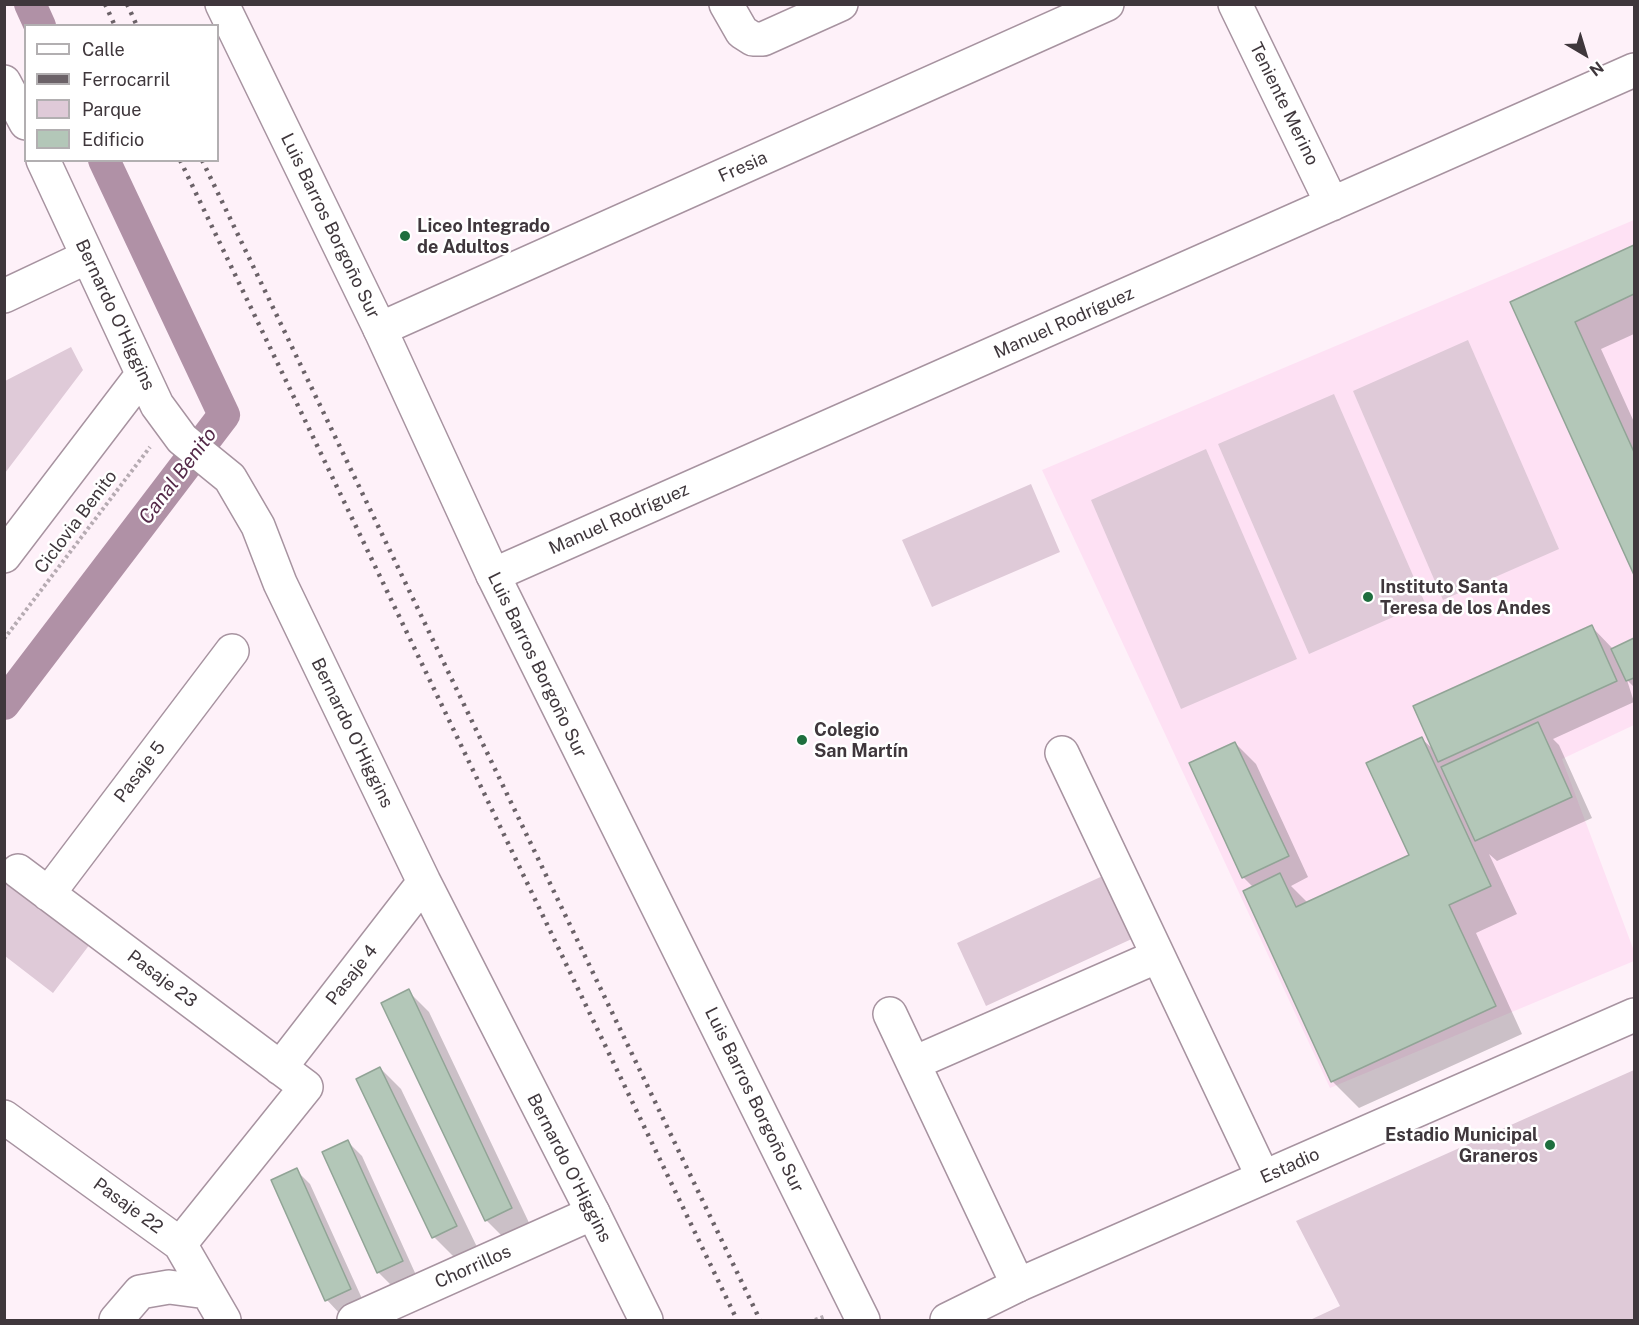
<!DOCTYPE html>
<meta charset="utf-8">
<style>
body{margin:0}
#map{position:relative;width:1639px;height:1325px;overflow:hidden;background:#fef1f9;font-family:"Public Sans",sans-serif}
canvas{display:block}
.frame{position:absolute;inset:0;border:6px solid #3f373c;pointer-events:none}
.legend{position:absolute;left:24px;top:24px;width:195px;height:138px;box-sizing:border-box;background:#fff;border:2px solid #b2afb1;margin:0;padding:8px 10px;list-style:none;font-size:18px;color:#3f373c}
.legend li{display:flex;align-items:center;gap:12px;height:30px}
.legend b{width:30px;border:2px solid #b2afb1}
.north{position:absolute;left:1555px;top:24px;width:60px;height:60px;-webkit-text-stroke:4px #fff;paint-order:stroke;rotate:142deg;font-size:16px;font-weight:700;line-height:24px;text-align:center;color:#3f373c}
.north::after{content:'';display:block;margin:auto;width:21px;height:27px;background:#3f373c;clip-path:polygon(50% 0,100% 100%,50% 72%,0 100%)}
</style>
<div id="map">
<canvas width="1639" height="1325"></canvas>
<div class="frame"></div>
<ul class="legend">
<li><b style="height:8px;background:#fff"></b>Calle</li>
<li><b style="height:8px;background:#6b6268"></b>Ferrocarril</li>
<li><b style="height:16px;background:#dfcad8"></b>Parque</li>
<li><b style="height:16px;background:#b3c7b8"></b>Edificio</li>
</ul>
<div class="north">N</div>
</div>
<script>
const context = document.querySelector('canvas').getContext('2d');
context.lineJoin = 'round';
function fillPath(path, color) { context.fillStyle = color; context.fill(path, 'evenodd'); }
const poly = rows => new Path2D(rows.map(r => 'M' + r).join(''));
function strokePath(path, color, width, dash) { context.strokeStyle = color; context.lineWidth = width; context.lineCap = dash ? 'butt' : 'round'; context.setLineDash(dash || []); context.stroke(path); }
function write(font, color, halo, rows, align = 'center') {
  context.font = font + ' "Public Sans",sans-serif'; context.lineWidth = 5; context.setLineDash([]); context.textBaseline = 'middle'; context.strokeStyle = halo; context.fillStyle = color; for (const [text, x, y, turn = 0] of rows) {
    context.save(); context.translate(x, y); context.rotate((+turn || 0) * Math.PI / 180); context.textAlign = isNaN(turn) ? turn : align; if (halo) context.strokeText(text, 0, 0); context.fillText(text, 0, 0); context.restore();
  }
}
const built = poly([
 [1634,220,1634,725,1562,759,1634,951,1634,961,1330,1088,1042,470]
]);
const green = poly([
 [1468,340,1559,549,1443,600,1353,391],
 [71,347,83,370,5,473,5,381],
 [1334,394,1425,603,1309,654,1218,444],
 [1206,449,1297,659,1181,709,1091,500],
 [1031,484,1060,552,932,607,902,540],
 [1107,874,1136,937,986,1006,957,943],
 [4,880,90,944,53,993,5,956],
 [1634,1070,1634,1320,1310,1320,1340,1306,1296,1221]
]);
const shadow = poly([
 [1634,247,1634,334,1601,349,1634,422,1634,571,1512,303],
 [1591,626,1613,649,1634,640,1634,687,1627,680,1634,702,1553,739,1559,745,1592,818,1497,861,1489,854,1517,914,1476,933,1522,1034,1359,1108,1332,1081,1253,887,1243,877,1235,743,1256,764,1308,877,1291,886,1307,902,1411,856,1422,739,1435,751],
 [408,991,429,1012,532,1229,507,1241,486,1220],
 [380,1068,401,1089,477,1247,454,1257,434,1237],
 [348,1142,362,1156,416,1275,392,1286,378,1272],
 [296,1170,310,1184,364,1303,340,1314,327,1300]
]);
const canal = poly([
 [30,4,40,26],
 [4,704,224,415,104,160]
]);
const building = poly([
 [1634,245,1634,294,1575,322,1634,452,1634,575,1510,302,1634,245],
 [1592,625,1617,681,1438,762,1413,706,1592,625],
 [1634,638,1634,678,1626,681,1611,649,1634,638],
 [1538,722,1572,797,1475,841,1441,767,1538,722],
 [1422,737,1491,886,1449,905,1496,1006,1331,1082,1243,891,1280,873,1296,907,1409,855,1366,763,1422,737],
 [1235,742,1289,856,1242,878,1189,763,1235,742],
 [409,989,512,1208,485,1221,381,1003,409,989],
 [380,1067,457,1226,432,1238,356,1079,380,1067],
 [348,1140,403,1261,377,1273,322,1152,348,1140],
 [297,1168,351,1289,325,1301,271,1180,297,1168]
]);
const path = poly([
 [4,639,150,447],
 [815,1320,826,1316]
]);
const street = poly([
 [726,4,742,32,753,39,763,39,841,4],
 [1235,4,1332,204],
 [4,82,26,123],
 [43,160,157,405,182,439,230,478,258,526,280,583,424,882,593,1213],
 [4,296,87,257],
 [380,329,1107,4],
 [4,556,142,375],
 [493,575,1634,70],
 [1062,753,1263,1177],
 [18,871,306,1087,180,1244],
 [48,894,232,651],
 [890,1014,1018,1285],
 [914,1063,1158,956],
 [280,1068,424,882],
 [4,1117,180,1244,224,1320],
 [116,1320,140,1292,169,1287,207,1292]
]);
const secondary = poly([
 [222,4,380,329,493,575,863,1320],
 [354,1320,593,1213,646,1320],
 [947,1320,1018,1285,1634,1015]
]);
const rail = poly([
 [105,4,115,26],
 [127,4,137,26],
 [180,160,737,1320],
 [202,160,760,1320]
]);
const markers = [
 [405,236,6,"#1e6e3e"],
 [1368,597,6,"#1e6e3e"],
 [802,740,6,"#1e6e3e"],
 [1550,1145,6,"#1e6e3e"]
];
const streetNames = [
 ["Teniente Merino",1284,104,64],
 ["Fresia",743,167,-24],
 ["Luis Barros Borgoño Sur",330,226,64],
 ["Bernardo O'Higgins",115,315,65],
 ["Manuel Rodríguez",1064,323,-24],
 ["Manuel Rodríguez",619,519,-24],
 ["Ciclovia Benito",76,522,-53],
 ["Luis Barros Borgoño Sur",537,665,64],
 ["Bernardo O'Higgins",352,733,64],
 ["Pasaje 5",140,772,-53],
 ["Pasaje 4",352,975,-52],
 ["Pasaje 23",162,979,37],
 ["Luis Barros Borgoño Sur",754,1100,64],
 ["Estadio",1290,1166,-24],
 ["Bernardo O'Higgins",569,1168,63],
 ["Pasaje 22",128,1206,36],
 ["Chorrillos",473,1267,-24]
];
const poiNames = [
 ["Liceo Integrado",417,226],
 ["de Adultos",417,247],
 ["Instituto Santa",1380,587],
 ["Teresa de los Andes",1380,608],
 ["Colegio",814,730],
 ["San Martín",814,751],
 ["Estadio Municipal",1538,1135,"right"],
 ["Graneros",1538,1156,"right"]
];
const waterNames = [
 ["Canal Benito",178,476,-53]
];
fillPath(built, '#fee1f4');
fillPath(green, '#dfcad8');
fillPath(shadow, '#0003');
strokePath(canal, '#b091a6', 32);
fillPath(building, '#b3c7b8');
strokePath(building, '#91a496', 1.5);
strokePath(street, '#a793a0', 36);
strokePath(secondary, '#a793a0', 36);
strokePath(path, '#b6abb2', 4, [3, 3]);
strokePath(street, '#fff', 33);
strokePath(secondary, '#fff', 33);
strokePath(rail, '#6b6268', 4.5, [3, 6]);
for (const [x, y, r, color] of markers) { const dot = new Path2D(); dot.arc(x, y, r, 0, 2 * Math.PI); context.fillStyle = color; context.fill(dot); strokePath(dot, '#fff', 2); }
write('18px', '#3f373c', '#fff', streetNames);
write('bold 18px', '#3f373c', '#fff', poiNames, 'left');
write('italic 20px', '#552a49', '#fff', waterNames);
</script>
